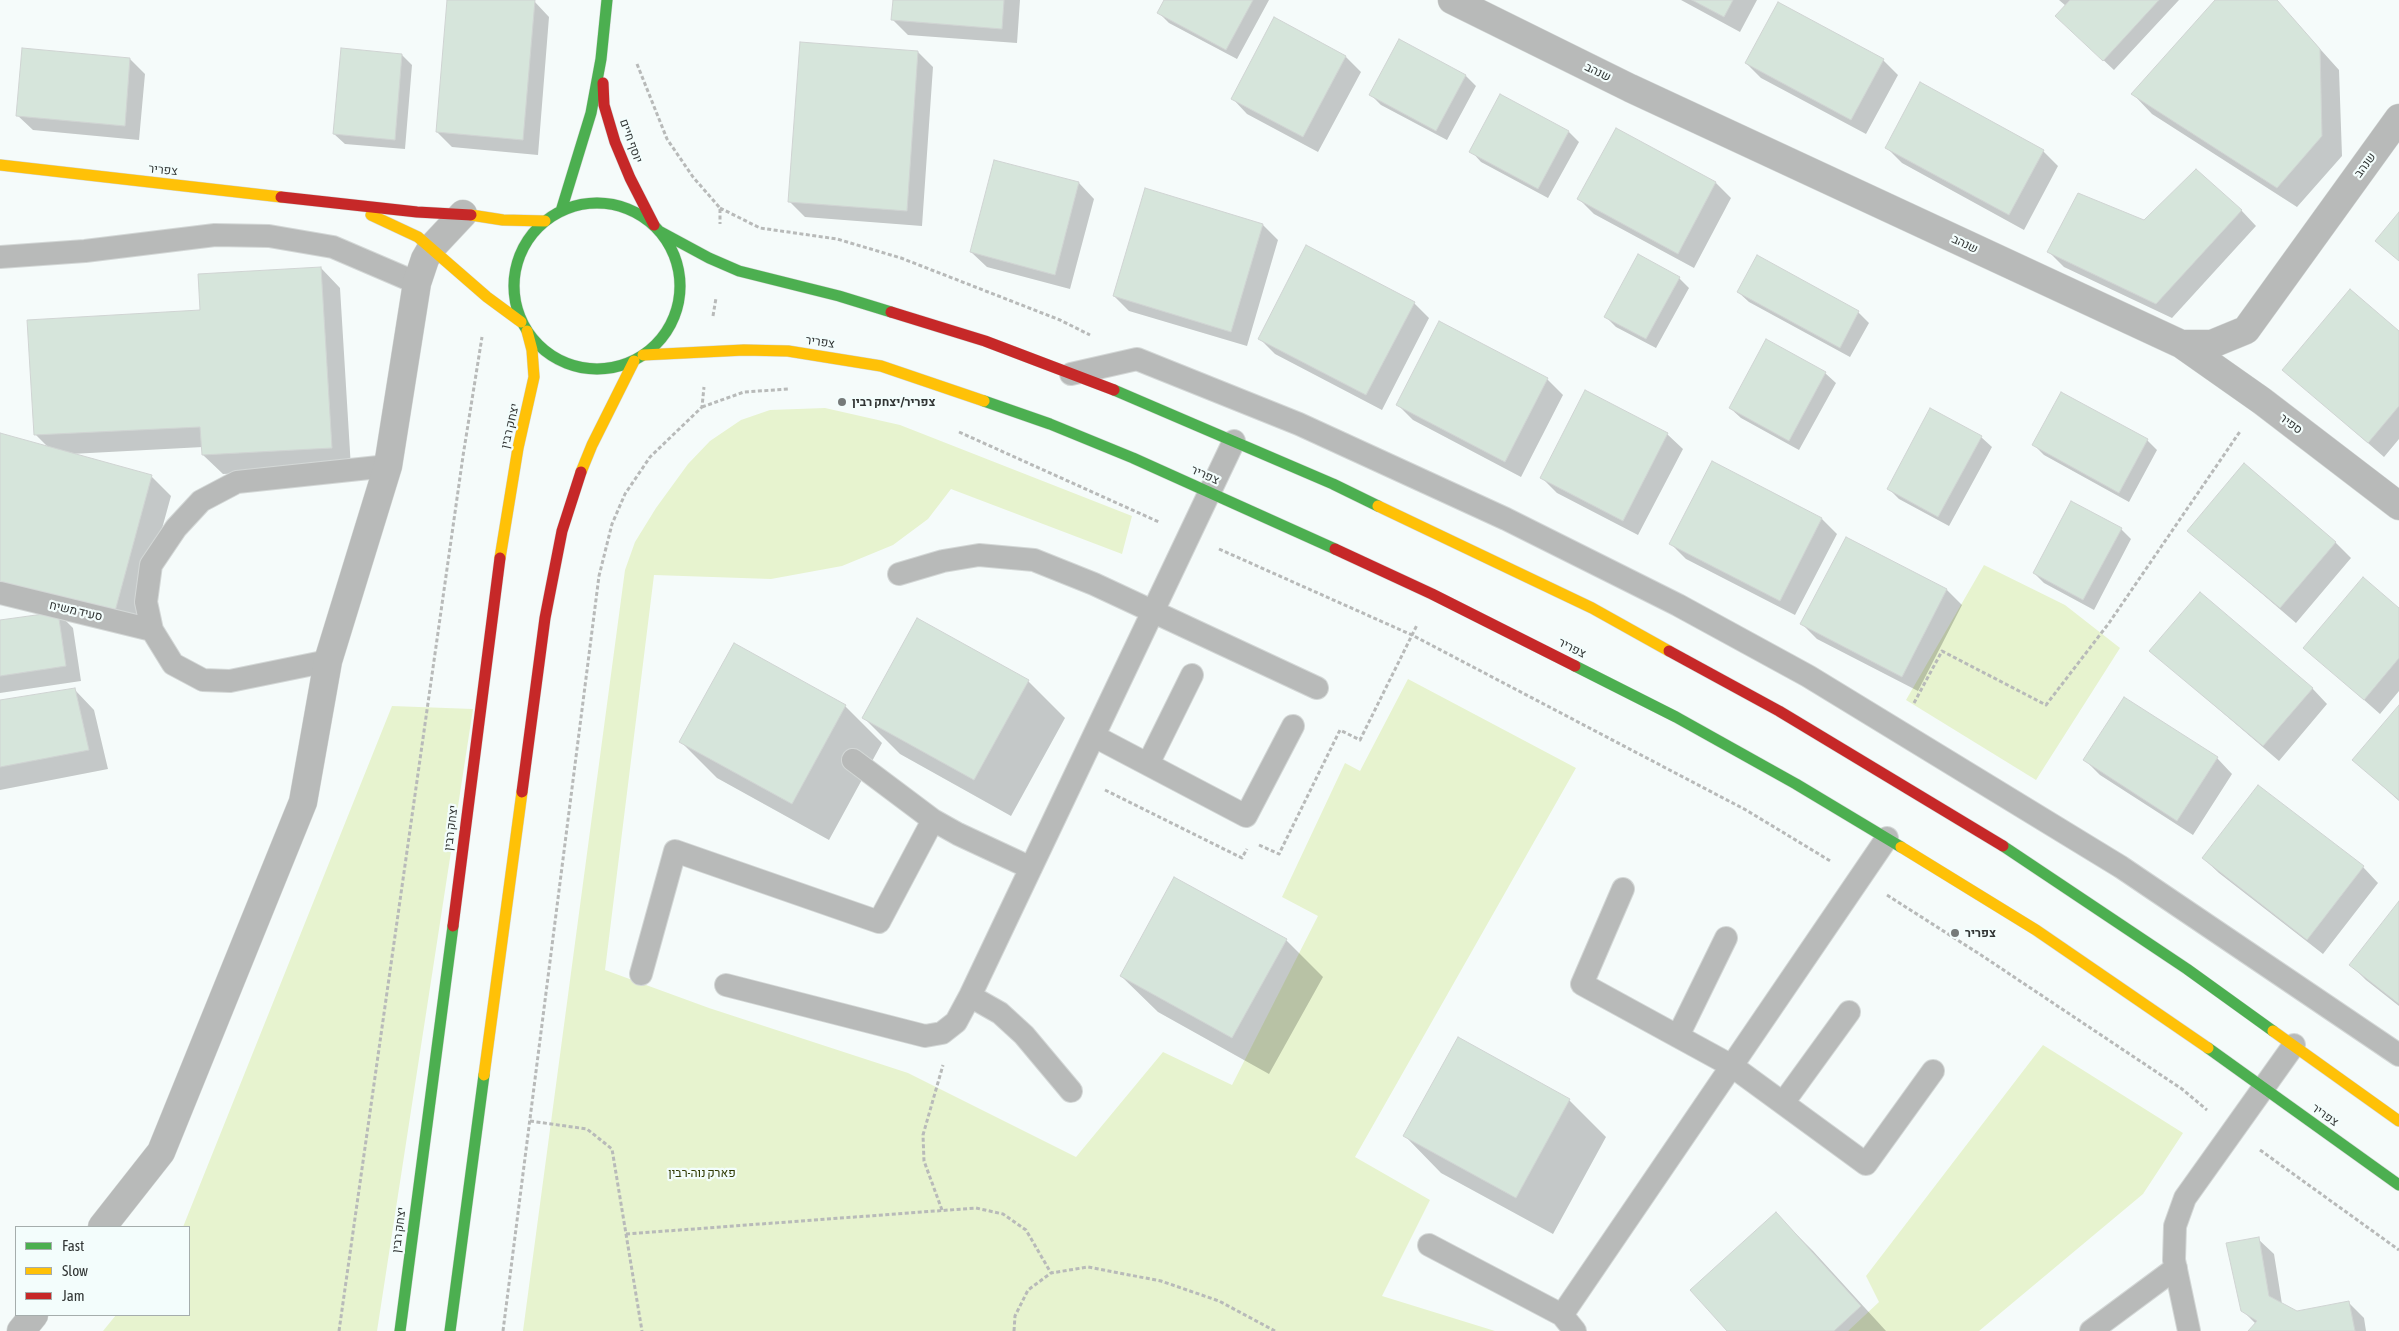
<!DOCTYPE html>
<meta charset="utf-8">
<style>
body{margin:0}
#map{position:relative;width:2399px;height:1331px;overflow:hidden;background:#f5fbfa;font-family:"Asap Condensed",sans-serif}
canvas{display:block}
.legend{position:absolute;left:15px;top:1226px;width:175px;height:90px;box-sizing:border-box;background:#f3fdfc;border:1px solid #a5adac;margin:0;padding:6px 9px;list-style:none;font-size:15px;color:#313534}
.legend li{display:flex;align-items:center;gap:10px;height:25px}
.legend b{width:25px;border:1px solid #a5adac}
</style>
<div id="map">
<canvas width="2399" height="1331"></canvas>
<ul class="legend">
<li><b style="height:6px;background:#4caf50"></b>Fast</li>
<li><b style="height:6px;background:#ffc107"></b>Slow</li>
<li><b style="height:6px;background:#c62828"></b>Jam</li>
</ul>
</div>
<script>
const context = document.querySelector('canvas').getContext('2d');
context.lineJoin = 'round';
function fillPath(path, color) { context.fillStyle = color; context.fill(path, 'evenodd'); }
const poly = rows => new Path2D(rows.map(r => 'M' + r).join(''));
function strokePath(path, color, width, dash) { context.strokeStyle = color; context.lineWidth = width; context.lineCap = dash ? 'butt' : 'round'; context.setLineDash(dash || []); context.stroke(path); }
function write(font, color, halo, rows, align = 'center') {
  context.font = font + ' "Asap Condensed",Heebo,sans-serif'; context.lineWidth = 4.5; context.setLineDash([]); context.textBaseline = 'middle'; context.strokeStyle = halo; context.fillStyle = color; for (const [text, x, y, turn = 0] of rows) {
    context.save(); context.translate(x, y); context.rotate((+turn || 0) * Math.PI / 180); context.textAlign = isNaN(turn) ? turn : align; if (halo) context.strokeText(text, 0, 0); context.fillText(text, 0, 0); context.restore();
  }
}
const green = poly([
 [825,408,900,425,1132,516,1122,554,951,489,928,519,893,545,842,566,771,579,654,575,605,970,709,1008,908,1073,1076,1157,1163,1052,1232,1085,1318,916,1282,897,1345,763,1360,771,1408,679,1576,768,1355,1157,1430,1200,1382,1296,1495,1331,523,1331,625,570,635,542,656,508,688,464,710,441,741,420,770,410],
 [1984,565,2065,605,2120,648,2036,780,1906,700],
 [392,706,473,709,377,1331,103,1331,116,1315,189,1315,189,1227,183,1227],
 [2043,1045,2183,1133,2143,1194,1979,1331,1848,1331,1879,1302,1866,1276]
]);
const shadow = poly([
 [448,0,534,1,549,17,538,155,452,147,437,132],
 [894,0,1020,0,1017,43,908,35,893,20],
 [1165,0,1269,0,1237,59,1169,23,1158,12],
 [1681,0,1757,0,1740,32],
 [2059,0,2179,0,2114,70,2067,26,2066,6],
 [2217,0,2276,0,2339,70,2342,156,2297,207,2152,114,2133,94],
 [1275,19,1346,57,1361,72,1318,152,1247,114,1232,98],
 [1400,41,1466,76,1476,86,1447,140,1381,105,1371,95],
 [23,49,130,59,145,74,139,140,33,130,17,115],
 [918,52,933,67,922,226,805,217,790,202],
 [402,55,412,65,405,149,345,144,334,134],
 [1883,60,1898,75,1866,134,1761,78,1746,63],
 [1501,96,1569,132,1579,142,1548,198,1481,162,1471,151],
 [1616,129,1716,183,1731,198,1694,268,1594,214,1579,199],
 [1886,147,2043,151,2058,166,2024,230,1902,163],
 [995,161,1079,183,1094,199,1070,289,987,267,971,252],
 [2241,210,2256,226,2172,318,2064,267,2049,252,2144,222],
 [1263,225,1278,240,1247,346,1129,311,1114,296],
 [1757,257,1858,312,1869,323,1850,357,1749,302,1738,292],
 [321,268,340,288,351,468,223,474,203,455,203,447,71,454,151,476,171,496,133,634,0,597,0,434,49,448,36,435,202,311],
 [1679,278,1689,288,1656,348,1616,327,1605,316],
 [1414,303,1429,318,1382,410,1275,354,1259,338],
 [1440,323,1547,379,1563,395,1521,477,1413,420,1398,405],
 [2399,332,2399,439,2384,457,2284,370],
 [1825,373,1836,383,1799,450,1741,418,1730,408],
 [1667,434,1683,449,1638,535,1557,493,1542,478],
 [1981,437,1992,447,1949,526,1899,499,1888,488],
 [2147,440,2157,450,2129,502,2044,455,2034,445],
 [1822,519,1837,534,1795,615,1686,559,1671,544],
 [2121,529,2131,539,2094,610,2044,583,2034,573],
 [2189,531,2335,542,2351,558,2296,623],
 [1846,538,1947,590,1962,605,1918,691,1817,639,1802,624],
 [2399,610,2399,691,2380,714,2305,648],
 [58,613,73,628,81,681,0,693,0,621],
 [917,620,1028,681,1065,718,1011,816,900,754,863,717],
 [2151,651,2312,688,2327,704,2279,761],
 [75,690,94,710,108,769,0,790,0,702],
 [2124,699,2217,758,2232,774,2193,835,2100,775,2085,760],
 [845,706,882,743,829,840,717,778,681,742],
 [2399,707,2399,801,2354,760],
 [2203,858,2363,867,2378,883,2323,954,2219,873],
 [2399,903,2399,1006,2366,980,2351,965],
 [1286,940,1323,977,1269,1074,1158,1012,1121,976],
 [1569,1100,1606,1137,1553,1234,1441,1173,1405,1136],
 [1776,1214,1813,1251,1886,1331,1729,1331],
 [2258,1239,2274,1254,2282,1304,2297,1312,2348,1302,2364,1318,2366,1331,2250,1331,2256,1324,2242,1310]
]);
const building = poly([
 [447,0,535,0,523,140,436,132,447,0],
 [893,0,1004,0,1002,29,891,20,893,0],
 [1164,0,1253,0,1226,50,1157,13,1164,0],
 [1692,0,1733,0,1724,17,1692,0],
 [2070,0,2159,0,2103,61,2055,16,2070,0],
 [2215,0,2277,0,2320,49,2322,136,2277,188,2131,94,2215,0],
 [1778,2,1884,59,1851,120,1745,63,1778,2],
 [1274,17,1346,56,1303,137,1231,99,1274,17],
 [1399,39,1466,75,1436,131,1369,95,1399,39],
 [800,42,918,51,907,211,788,202,800,42],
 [22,48,130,58,125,126,16,116,22,48],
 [341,48,402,54,395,140,333,134,341,48],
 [1920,82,2044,150,2009,215,1885,148,1920,82],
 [1500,94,1569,131,1538,189,1469,152,1500,94],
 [1616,128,1716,182,1678,254,1577,199,1616,128],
 [994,160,1079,182,1055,275,970,252,994,160],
 [2196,169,2242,210,2156,304,2047,252,2078,193,2144,220,2196,169],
 [1145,188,1263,224,1231,332,1113,296,1145,188],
 [2399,212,2399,261,2375,241,2399,212],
 [1306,245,1415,302,1366,395,1258,339,1306,245],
 [1638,254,1680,277,1646,339,1604,317,1638,254],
 [1757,255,1859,311,1840,348,1737,292,1757,255],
 [321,267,332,448,202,455,200,427,34,435,27,320,200,310,198,274,321,267],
 [2350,289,2399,331,2399,406,2368,443,2282,370,2350,289],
 [1439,321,1548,378,1505,462,1396,405,1439,321],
 [1766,339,1826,372,1789,441,1729,408,1766,339],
 [1585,390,1668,433,1623,521,1540,478,1585,390],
 [2061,392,2148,439,2119,493,2032,445,2061,392],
 [1930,408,1982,436,1938,517,1887,489,1930,408],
 [0,433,152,475,114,615,0,583,0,433],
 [1712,461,1822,518,1780,601,1669,544,1712,461],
 [2244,463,2336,542,2280,608,2187,531,2244,463],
 [2071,501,2122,528,2083,600,2033,573,2071,501],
 [1846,537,1947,589,1902,677,1800,624,1846,537],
 [2363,577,2399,608,2399,658,2364,700,2303,648,2363,577],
 [2200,592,2313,688,2263,746,2149,651,2200,592],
 [58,612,66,666,0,676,0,620,58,612],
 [917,618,1029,680,974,780,862,718,917,618],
 [734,643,846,705,792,804,679,742,734,643],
 [75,688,89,750,0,767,0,700,75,688],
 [2124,697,2218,757,2177,821,2083,760,2124,697],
 [2399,705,2399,800,2352,760,2399,705],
 [2258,785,2364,866,2307,940,2202,858,2258,785],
 [1174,877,1287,939,1232,1038,1120,976,1174,877],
 [2399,901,2399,1004,2349,965,2399,901],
 [1458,1037,1570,1099,1516,1198,1403,1136,1458,1037],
 [1776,1212,1861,1306,1834,1331,1727,1331,1690,1290,1776,1212],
 [2259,1237,2269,1296,2297,1311,2349,1301,2355,1331,2248,1331,2257,1321,2241,1311,2226,1243,2259,1237]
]);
const path = poly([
 [637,64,667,139,693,177,720,208,720,224],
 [720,208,760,228,837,239,901,258,1060,320,1090,335],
 [713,316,716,298],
 [702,407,744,392,789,389],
 [959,432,1159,522],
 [1219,549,1412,635,1746,810,1832,862],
 [1914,703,1942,651,2046,705,2109,623,2241,430],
 [1105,790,1242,858,1247,849],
 [1259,845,1279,854,1340,730,1360,740,1417,625],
 [1887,895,1981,955,2182,1089,2207,1110],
 [530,1121,587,1129,612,1149,642,1331],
 [2260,1150,2399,1250],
 [942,1210,924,1161,923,1135,943,1065],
 [626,1234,976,1208,1003,1214,1026,1230,1051,1273],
 [339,1331,463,456,482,337],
 [503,1331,599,576,612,524,625,494,650,457,702,407,704,387],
 [1014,1331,1015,1316,1028,1290,1051,1273,1088,1267,1161,1281,1219,1301,1275,1331]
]);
const lane = poly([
 [0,257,85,251,215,235,269,236,333,247,417,283],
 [1071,374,1137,359,1299,424,1506,519,1678,605,1808,676,2121,867,2399,1055],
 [899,574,943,561,979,555,1034,560,1094,584,1317,688],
 [0,593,152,630],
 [328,661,230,681,203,680,173,664,152,630,146,602,151,565,176,528,201,501,237,482,388,466],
 [1094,736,1246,816,1293,726],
 [853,760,933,820,958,834,1031,868],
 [1148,764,1192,675],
 [1623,889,1582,984,1732,1066,1866,1164,1933,1071],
 [641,974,675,851,879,922,933,820],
 [726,985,925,1036,942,1033,956,1022,970,996,1234,441],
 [970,996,1000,1013,1024,1035,1071,1091],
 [1678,1036,1726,938],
 [1783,1103,1849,1012],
 [1429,1245,1562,1315,1575,1331],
 [1562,1315,1887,838],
 [2091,1331,2176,1268],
 [2189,1331,2174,1260,2175,1226,2185,1198,2294,1045]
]);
const street = poly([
 [1452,0,1630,88,2181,344,2212,344,2246,330,2399,118],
 [2181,344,2262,401,2399,506],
 [102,1227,161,1152,303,802,328,661,388,466,417,283,425,259,432,247,463,214],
 [21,1331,34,1315]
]);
const fast = poly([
 '514 286a83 83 0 1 1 166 0a83 83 0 1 1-166 0Z',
 [561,211,591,113,601,59,607,0],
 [659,231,709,258,739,271,839,296,891,312],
 [1114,390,1333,484,1378,506],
 [984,401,1050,424,1133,458,1335,549],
 [1575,666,1676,717,1796,784,1901,847],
 [2003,846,2187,969,2273,1031],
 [2208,1048,2399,1185],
 [400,1331,453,926],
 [450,1331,484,1075]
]);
const slow = poly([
 [0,165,281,197],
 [371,215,418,237,487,297,521,322],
 [471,215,503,220,545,221],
 [643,355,744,350,788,351,881,366,984,401],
 [581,472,592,445,634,361],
 [1378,506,1592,608,1669,651],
 [500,558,518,448,534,377,532,350,527,331],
 [1901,847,2036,930,2208,1048],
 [2273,1031,2399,1121],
 [484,1075,522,792]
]);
const jam = poly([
 [603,83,604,105,615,142,630,178,654,225],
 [281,197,417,212,471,215],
 [891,312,985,341,1114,390],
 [1335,549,1432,594,1575,666],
 [1669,651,1779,711,2003,846],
 [522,792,545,618,562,531,581,472],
 [453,926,500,558]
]);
const markers = [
 [842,402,5,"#767a79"],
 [1955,933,5,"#767a79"]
];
const streetNames = [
 ["שנהב",1598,72,26],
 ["יוסף חיים",631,141,70],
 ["שנהב",2365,165,-54],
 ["צפריר",163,170,6],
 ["שנהב",1965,244,25],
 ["צפריר",820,342,8],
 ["ספיר",2291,424,37],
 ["יצחק רבין",510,426,-77],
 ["צפריר",1205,475,24],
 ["סעיד משיח",76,611,13],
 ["צפריר",1572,648,27],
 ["יצחק רבין",451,828,-83],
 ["צפריר",2325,1115,36],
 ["יצחק רבין",399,1230,-83]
];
const poiNames = [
 ["צפריר/יצחק רבין",852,402],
 ["צפריר",1965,933]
];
const parkNames = [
 ["פארק נוה-רבין",702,1173]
];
fillPath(green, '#e7f3cf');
fillPath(shadow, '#0003');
fillPath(building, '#d6e5db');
strokePath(building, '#d0d4d3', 1);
strokePath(lane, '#d3d7d6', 24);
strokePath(street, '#d3d7d6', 29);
strokePath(fast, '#d3d7d6', 12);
strokePath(slow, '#d3d7d6', 12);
strokePath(jam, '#d3d7d6', 12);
strokePath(path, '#b8bab9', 3, [4, 2.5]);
strokePath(lane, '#b8bab9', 22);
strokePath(street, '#b8bab9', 28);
strokePath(fast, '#4caf50', 11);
strokePath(slow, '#ffc107', 11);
strokePath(jam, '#c62828', 11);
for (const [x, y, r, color] of markers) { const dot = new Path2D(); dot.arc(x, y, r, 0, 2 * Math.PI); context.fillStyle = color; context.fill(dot); strokePath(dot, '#f3fdfc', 2); }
write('12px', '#313534', '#f3fdfc', streetNames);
write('bold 12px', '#313534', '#f3fdfc', poiNames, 'left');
write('12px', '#2e3800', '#f3fdfc', parkNames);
</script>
